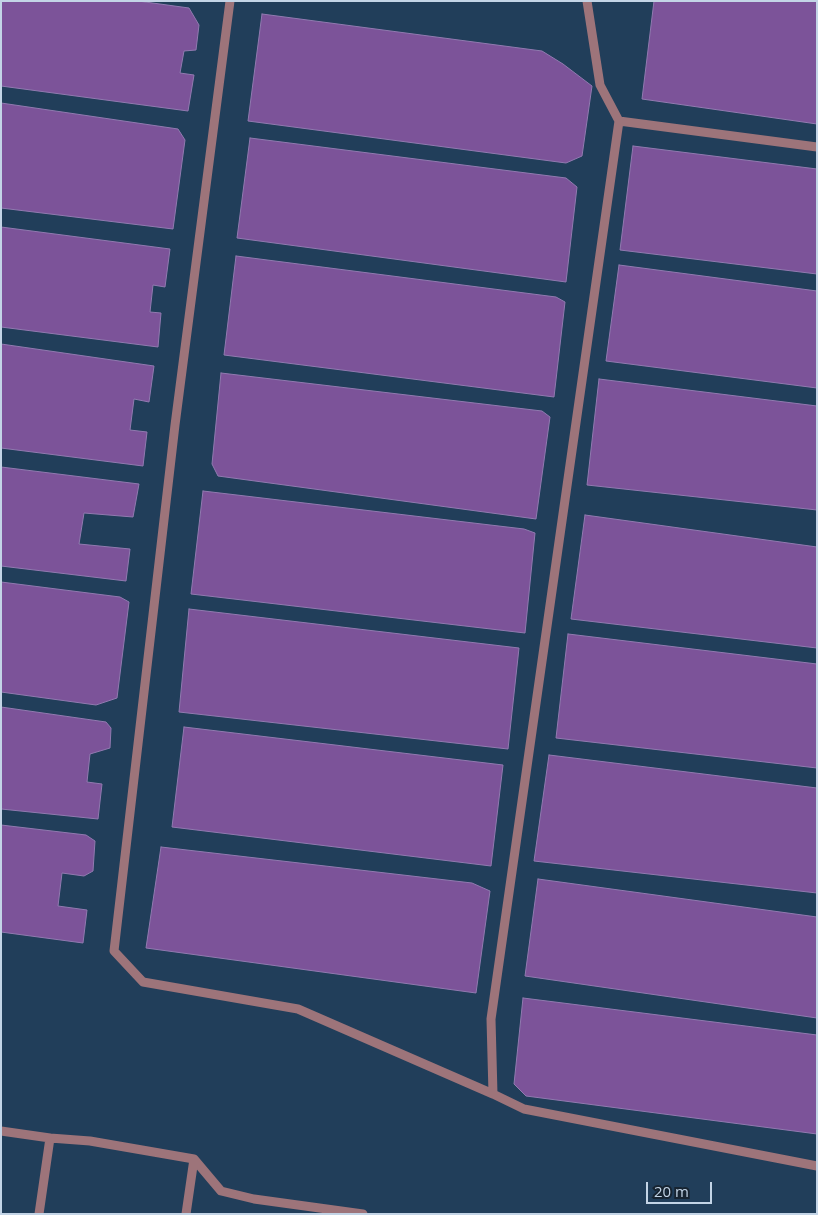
<!DOCTYPE html>
<style>
body{margin:0}
#map{position:relative;width:818px;height:1215px;overflow:hidden;background:#213e5a;font-family:"Open Sans",sans-serif}
canvas{display:block}
.frame{position:absolute;inset:0;border:2px solid #c3d4e6;pointer-events:none}
.scale{position:absolute;left:646px;top:1182px;width:66px;height:22px;box-sizing:border-box;border:2px solid #c3d4e6;border-top:0;padding-left:6px;font-size:15px;line-height:18px;white-space:nowrap;color:#c3d4e6;-webkit-text-stroke:4px #172431;paint-order:stroke}
</style>
<div id="map">
<canvas width="818" height="1215"></canvas>
<div class="frame"></div>
<div class="scale">20 m</div>
</div>
<script>
const context = document.querySelector('canvas').getContext('2d');
context.lineJoin = 'round';
function fillPath(path, color) { context.fillStyle = color; context.fill(path, 'evenodd'); }
const poly = rows => new Path2D(rows.map(r => 'M' + r).join(''));
function strokePath(path, color, width, dash) { context.strokeStyle = color; context.lineWidth = width; context.lineCap = dash ? 'butt' : 'round'; context.setLineDash(dash || []); context.stroke(path); }
const water = poly([
 [1,1,138,1,189,8,199,25,196,50,184,51,180,73,194,75,188,111,1,86,1,1],
 [654,1,817,1,817,124,642,99,654,1],
 [262,14,542,51,563,64,592,86,582,156,566,163,248,121,262,14],
 [1,103,178,129,185,140,173,229,1,208,1,103],
 [250,138,566,178,577,187,566,282,237,238,250,138],
 [633,146,817,169,817,274,620,250,633,146],
 [1,227,170,249,165,287,153,285,150,312,161,313,158,347,1,327,1,227],
 [236,256,556,297,565,302,554,397,224,355,236,256],
 [619,265,817,291,817,388,606,361,619,265],
 [1,344,154,366,149,402,134,399,130,430,147,432,143,466,1,448,1,344],
 [221,373,542,411,550,417,536,519,218,476,212,464,221,373],
 [599,379,817,406,817,510,587,485,599,379],
 [1,467,139,484,133,517,84,513,79,544,130,549,126,581,1,566,1,467],
 [203,491,524,529,535,533,525,633,191,594,203,491],
 [585,515,817,547,817,648,571,619,585,515],
 [1,582,120,597,129,602,117,698,96,705,1,692,1,582],
 [189,609,519,648,508,749,179,712,189,609],
 [568,634,817,664,817,768,556,738,568,634],
 [1,707,106,722,111,728,110,748,90,754,87,782,102,784,98,819,1,809,1,707],
 [184,727,503,765,491,866,172,827,184,727],
 [549,755,817,788,817,893,534,861,549,755],
 [1,825,86,835,95,841,93,871,84,876,62,873,58,906,87,910,83,943,1,932,1,825],
 [161,847,472,883,490,891,476,993,146,948,161,847],
 [538,879,817,917,817,1018,525,976,538,879],
 [523,998,817,1035,817,1134,526,1096,514,1084,523,998]
]);
const lane = poly([
 [230,1,175,425,114,951,143,982,298,1009,493,1094,491,1019,619,121,600,85,587,1],
 [619,121,817,147],
 [493,1094,524,1109,817,1166],
 [1,1131,50,1138,90,1141,194,1159,221,1191,254,1199,363,1214],
 [39,1214,50,1138],
 [186,1214,194,1159]
]);
fillPath(water, '#7c5399');
strokePath(water, '#917ab0', 1);
strokePath(lane, '#9d747a', 9);
</script>
